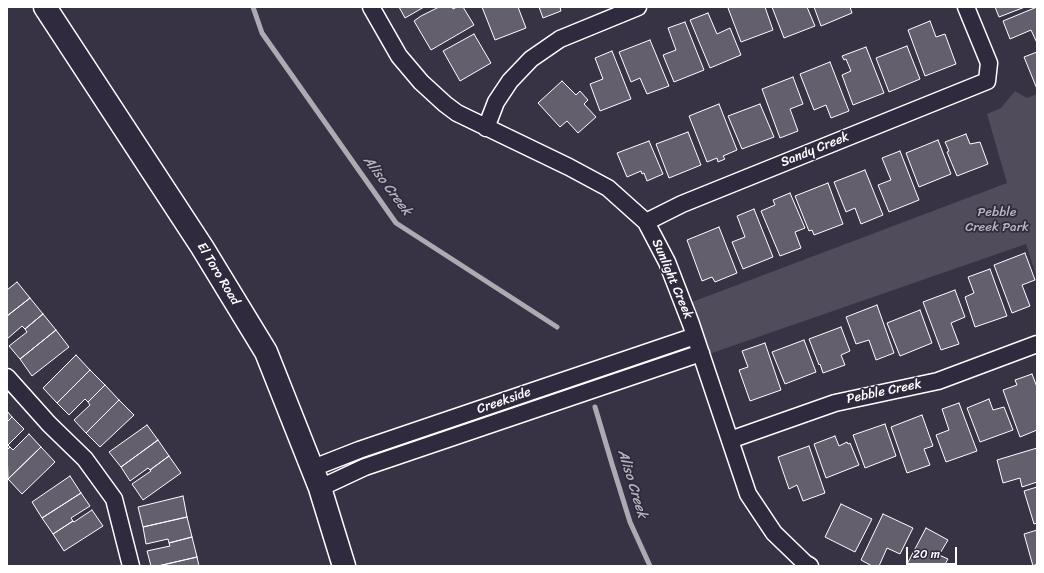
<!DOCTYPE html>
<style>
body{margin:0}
#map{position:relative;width:1044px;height:573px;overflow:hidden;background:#373345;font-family:Sriracha,sans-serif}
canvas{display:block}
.frame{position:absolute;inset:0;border:8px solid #fff;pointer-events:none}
.scale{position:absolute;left:906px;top:547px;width:51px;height:18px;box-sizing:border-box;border:2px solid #fff;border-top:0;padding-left:5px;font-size:12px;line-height:14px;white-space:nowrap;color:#fff;-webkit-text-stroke:3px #2f2a3d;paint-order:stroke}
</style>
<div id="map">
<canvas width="1044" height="573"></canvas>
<div class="frame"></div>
<div class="scale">20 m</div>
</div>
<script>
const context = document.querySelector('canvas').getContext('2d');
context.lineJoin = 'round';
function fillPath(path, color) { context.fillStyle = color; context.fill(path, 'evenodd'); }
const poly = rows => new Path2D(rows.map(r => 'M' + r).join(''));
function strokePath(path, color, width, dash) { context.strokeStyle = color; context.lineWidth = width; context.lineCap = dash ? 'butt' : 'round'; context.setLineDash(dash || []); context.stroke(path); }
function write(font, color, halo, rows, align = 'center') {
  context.font = font + ' Sriracha,sans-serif'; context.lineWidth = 3.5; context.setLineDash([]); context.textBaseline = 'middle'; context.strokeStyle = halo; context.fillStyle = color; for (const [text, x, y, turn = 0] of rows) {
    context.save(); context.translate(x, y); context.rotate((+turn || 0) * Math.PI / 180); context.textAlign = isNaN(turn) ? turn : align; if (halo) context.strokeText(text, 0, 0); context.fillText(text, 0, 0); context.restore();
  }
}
const green = poly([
 [1015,91,1027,98,1037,94,1037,278,1026,244,709,354,692,302,1007,183,987,114,1001,108]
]);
const stream = poly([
 [253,7,262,33,396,223,557,327],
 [595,407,612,464,630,522,650,566]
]);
const building = poly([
 [399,7,424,7,405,18,399,7],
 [439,7,452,7,453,9,457,7,463,7,474,25,431,50,414,21,421,16,439,7],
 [482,7,518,7,526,28,495,40,482,7],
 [539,7,560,7,561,11,543,18,539,7],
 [730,7,765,7,773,30,741,42,728,8,730,7],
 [772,7,807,7,815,26,784,38,772,7],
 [814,7,850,7,852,13,821,26,814,7],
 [995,7,1025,7,999,17,995,7],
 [1037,7,1037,43,1031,30,1010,39,1003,21,1037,7],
 [708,13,717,34,730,28,741,55,710,68,690,20,708,13],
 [930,21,936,37,945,34,956,64,925,76,908,30,930,21],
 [685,22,704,70,674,82,663,55,676,50,668,28,685,22],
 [474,34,491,63,460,81,443,51,474,34],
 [650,40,669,86,647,94,640,78,631,82,619,52,650,40],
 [907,46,920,79,889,92,876,58,907,46],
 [866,47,884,93,853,105,842,75,851,71,846,59,844,60,842,56,866,47],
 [612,51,631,99,600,111,590,84,603,79,595,58,612,51],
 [1037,52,1037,89,1024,57,1037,52],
 [830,62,849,111,831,118,826,105,814,110,800,74,830,62],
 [793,77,803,104,790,109,798,131,780,138,762,89,793,77],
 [562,81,576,95,580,91,588,100,584,104,596,117,578,133,567,121,560,127,538,103,562,81],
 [719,104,737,150,723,156,725,159,718,162,717,158,707,162,689,116,719,104],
 [760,104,774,137,742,149,728,116,760,104],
 [688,132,701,165,669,178,656,144,688,132],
 [966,134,970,144,980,142,988,164,957,176,947,152,949,151,945,142,966,134],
 [938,140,951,174,919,187,906,153,938,140],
 [649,141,663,174,647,181,644,173,642,174,641,171,627,177,617,153,649,141],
 [900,151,919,200,889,212,878,185,891,180,882,158,900,151],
 [865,170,883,215,861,224,855,208,846,212,834,182,865,170],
 [828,183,843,224,814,235,812,230,809,231,795,196,828,183],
 [790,193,805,228,795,232,801,248,780,256,761,211,775,205,773,200,790,193],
 [754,209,773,257,743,269,732,242,745,237,737,216,754,209],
 [719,227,737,273,715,282,712,277,702,281,687,240,719,227],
 [1025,253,1035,280,1022,285,1030,306,1012,313,994,265,1025,253],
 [990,269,1007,316,975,327,965,297,974,293,968,277,990,269],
 [17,282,30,298,7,316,7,290,17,282],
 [955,290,965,317,951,323,959,344,941,350,923,302,955,290],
 [30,298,43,314,25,329,22,326,7,339,7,316,30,298],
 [877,305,894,353,876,360,869,340,856,344,846,317,877,305],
 [920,310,932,343,900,356,887,323,920,310],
 [43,314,56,330,20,359,9,346,27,332,25,329,43,314],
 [841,327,850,351,841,355,845,365,823,373,820,364,819,365,809,339,841,327],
 [56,330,69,347,32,376,20,359,56,330],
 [804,340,816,372,785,384,772,352,804,340],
 [765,343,781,390,750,401,739,370,748,367,742,351,765,343],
 [76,355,90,370,57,403,43,388,76,355],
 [90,370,105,385,88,402,85,399,69,415,57,403,90,370],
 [1032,374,1037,387,1037,430,1020,437,1003,390,1017,385,1015,380,1032,374],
 [105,385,119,400,86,433,74,420,90,405,88,402,105,385],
 [989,399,993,410,1004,407,1013,430,980,442,967,408,989,399],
 [119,400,134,415,100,447,86,433,119,400],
 [959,403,977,451,946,462,936,435,949,430,942,409,959,403],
 [7,411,12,417,7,422,7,411],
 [922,415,933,446,924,449,930,465,907,473,891,427,922,415],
 [12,417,24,429,8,445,10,447,7,450,7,422,12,417],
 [885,424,896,456,865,468,853,435,885,424],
 [147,425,158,440,121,467,109,452,147,425],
 [29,434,41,447,8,479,7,450,10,447,13,450,29,434],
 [835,436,839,446,847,442,848,444,850,443,859,465,826,478,814,444,835,436],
 [158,440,169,456,150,470,148,468,130,481,121,467,158,440],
 [809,446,825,493,803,501,797,485,789,489,778,457,809,446],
 [41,447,55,462,22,494,8,479,41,447],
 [1037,448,1037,482,1022,487,1020,478,1003,483,997,460,1037,448],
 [169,456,181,473,143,500,132,484,151,471,150,470,169,456],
 [70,476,81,493,42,518,32,502,70,476],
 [1037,487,1037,523,1034,524,1024,491,1037,487],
 [81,493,90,506,71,518,73,521,53,534,42,518,81,493],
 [183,496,187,517,143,527,138,507,183,496],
 [841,504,872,519,855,552,825,537,841,504],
 [92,510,103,526,64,551,53,534,73,521,74,522,92,510],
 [883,514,913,528,900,554,887,548,879,566,872,566,861,560,883,514],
 [187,517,192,537,169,543,168,539,146,544,143,527,187,517],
 [926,528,948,540,939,555,948,559,944,566,906,566,926,528],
 [1037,530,1037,564,1033,566,1024,534,1037,530],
 [192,537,197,557,158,566,151,566,147,551,170,546,169,543,192,537],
 [197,557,199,566,158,566,197,557]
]);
const minor = poly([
 [371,7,399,56,421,82,445,104,457,113,569,167,608,188,646,222,667,262,691,324,748,494,774,533,805,563,810,566],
 [486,128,496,102,510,81,531,59,560,39,638,7],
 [646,222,682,204,987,81,989,63,966,7],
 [7,377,49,424,85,459,114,499,131,566],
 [730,440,835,403,938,381,1037,344],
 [313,468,359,450,695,336],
 [320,488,365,467,701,353]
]);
const primary = poly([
 [45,7,202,247,266,352,320,488,344,566]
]);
const streetNames = [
 ["Sandy Creek",815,150,-22],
 ["El Toro Road",218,274,59],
 ["Sunlight Creek",672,279,67],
 ["Pebble Creek",884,392,-12],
 ["Creekside",504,401,-19]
];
const parkNames = [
 ["Pebble",997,213],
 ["Creek Park",997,228]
];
const waterNames = [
 ["Aliso Creek",387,186,53],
 ["Aliso Creek",632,484,73]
];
fillPath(green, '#514c5c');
strokePath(stream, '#adabb2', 5);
fillPath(building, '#635f6d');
strokePath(building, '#fff', 1);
strokePath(minor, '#fff', 19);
strokePath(primary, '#fff', 25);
strokePath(minor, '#2f2a3d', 16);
strokePath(primary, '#2f2a3d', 22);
write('13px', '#fff', '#2f2a3d', streetNames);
write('13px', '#b9b7be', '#2f2a3d', parkNames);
write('italic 14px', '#b4b2b9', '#2f2a3d', waterNames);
</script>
